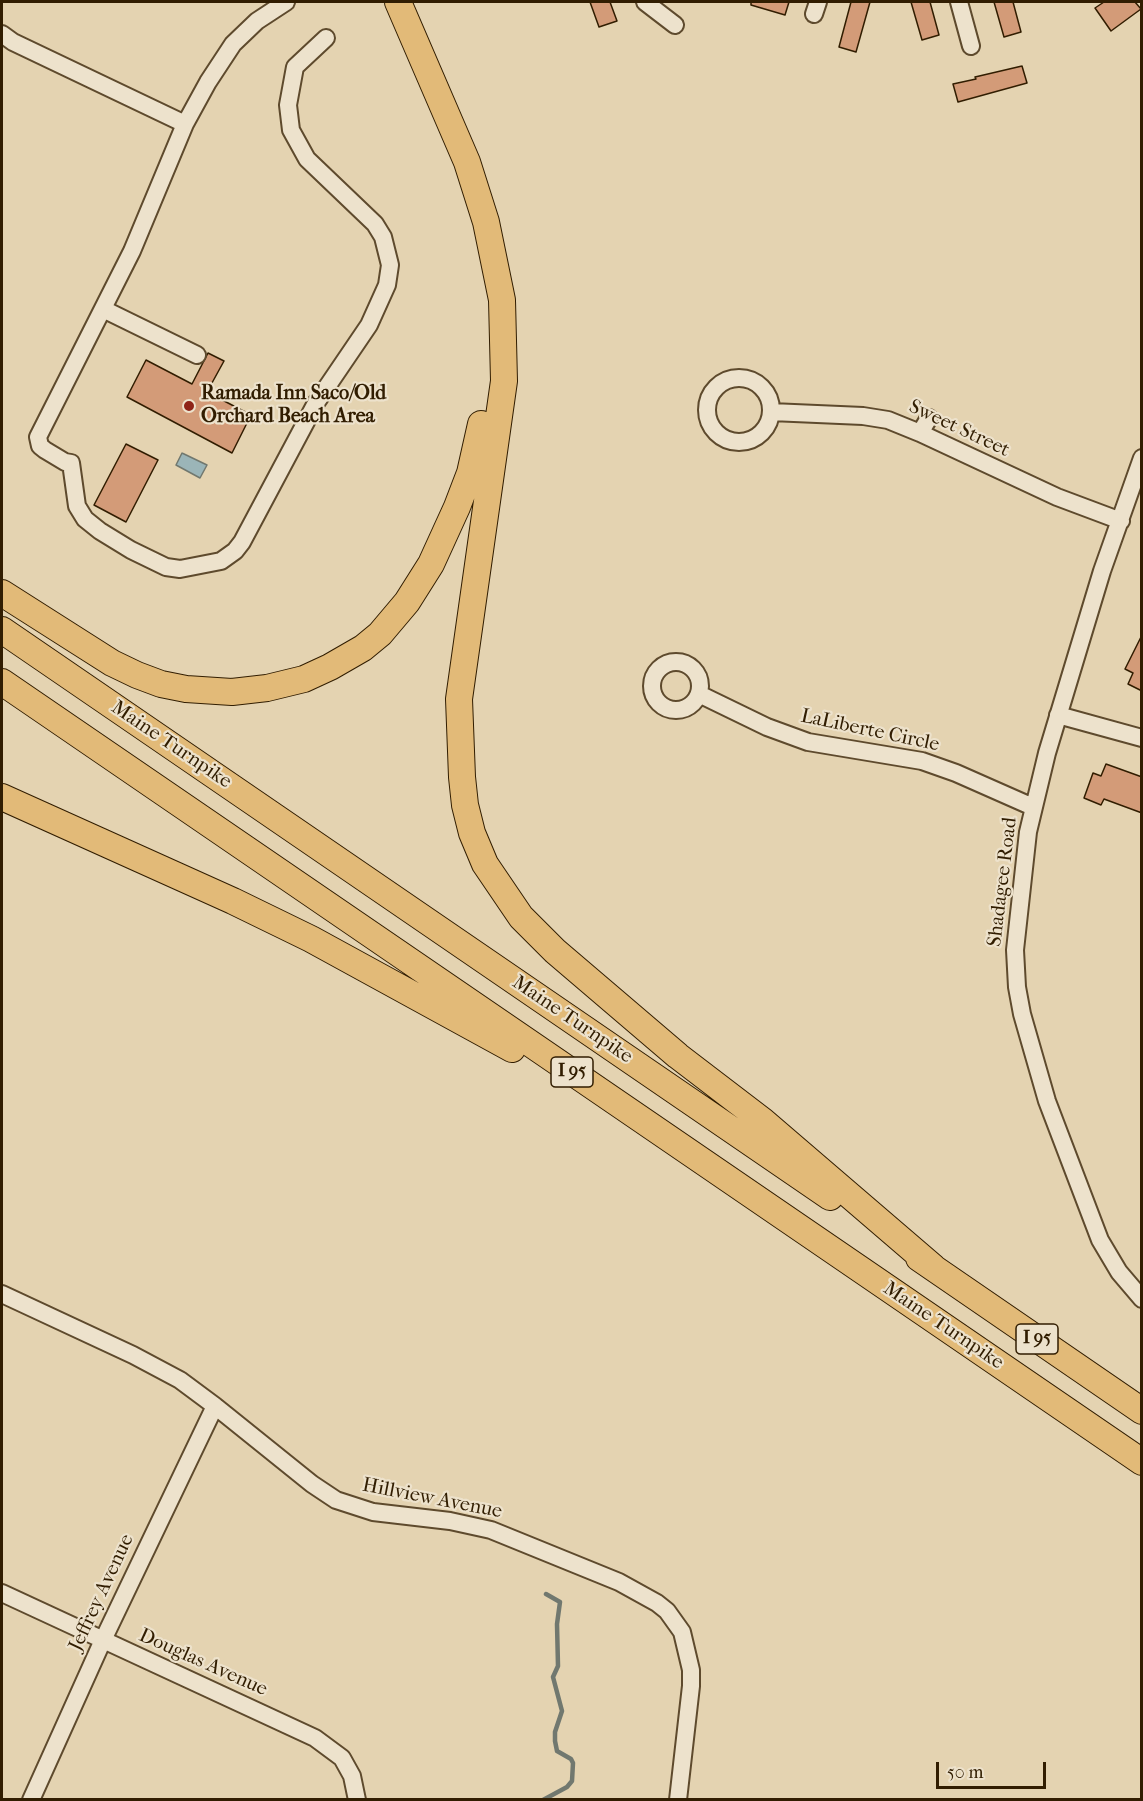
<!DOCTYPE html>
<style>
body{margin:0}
#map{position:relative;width:1143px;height:1801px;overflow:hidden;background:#e4d3b1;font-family:"IM FELL French Canon",serif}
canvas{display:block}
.frame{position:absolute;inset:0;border:3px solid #311d01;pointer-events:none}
.scale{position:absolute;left:936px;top:1762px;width:110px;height:27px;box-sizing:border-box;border:3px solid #311d01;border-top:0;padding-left:8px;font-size:18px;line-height:21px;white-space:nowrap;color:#311d01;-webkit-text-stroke:4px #ede2cc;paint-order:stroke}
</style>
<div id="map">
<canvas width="1143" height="1801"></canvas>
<div class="frame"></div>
<div class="scale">50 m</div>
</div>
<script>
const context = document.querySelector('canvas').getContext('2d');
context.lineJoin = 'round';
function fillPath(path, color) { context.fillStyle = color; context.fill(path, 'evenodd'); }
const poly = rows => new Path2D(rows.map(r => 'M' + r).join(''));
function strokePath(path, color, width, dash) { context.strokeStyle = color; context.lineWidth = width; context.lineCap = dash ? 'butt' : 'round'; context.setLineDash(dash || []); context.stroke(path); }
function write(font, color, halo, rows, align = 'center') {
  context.font = font + ' "IM FELL French Canon",serif'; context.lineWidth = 4.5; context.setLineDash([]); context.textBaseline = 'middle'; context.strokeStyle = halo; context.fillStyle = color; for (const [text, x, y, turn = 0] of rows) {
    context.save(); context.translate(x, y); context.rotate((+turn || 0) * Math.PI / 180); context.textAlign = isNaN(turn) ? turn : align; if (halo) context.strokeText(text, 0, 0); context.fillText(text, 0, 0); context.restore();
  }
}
const water = poly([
 [182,453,207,465,200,478,176,465,182,453]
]);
const stream = poly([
 [543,1800,567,1787,572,1781,573,1763,571,1759,557,1751,555,1741,555,1732,562,1711,553,1677,558,1666,557,1624,560,1602,546,1594]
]);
const building = poly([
 [590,2,610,2,617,21,599,27,590,2],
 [751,2,789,2,785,15,751,5,751,2],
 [851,2,870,2,856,52,839,47,851,2],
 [911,2,930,2,939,35,922,40,911,2],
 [994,2,1013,2,1021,32,1004,37,994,2],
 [1104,2,1135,2,1141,9,1111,31,1095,8,1104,2],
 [1022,66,1027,83,958,102,953,84,976,79,975,77,1022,66],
 [208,353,224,361,207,392,251,415,232,453,127,397,146,360,192,384,208,353],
 [126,444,158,460,126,522,94,505,126,444],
 [1142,635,1142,691,1128,684,1133,673,1125,669,1142,635],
 [1106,764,1142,777,1142,813,1104,799,1101,805,1084,798,1093,773,1101,776,1106,764]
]);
const minor = poly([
 [286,2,257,21,233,44,208,82,185,124,132,251,38,437,40,446,45,450,65,462,71,463,77,506,85,519,100,531,131,550,166,567,180,569,221,561,235,551,242,542,316,403,369,325,387,285,390,265,383,237,375,224,307,159,291,130,288,105,295,67,326,38],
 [645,2,675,25],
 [959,2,971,46],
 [814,14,818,2],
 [2,34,13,42,185,124],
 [103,309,197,355],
 '707 410a32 32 0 1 1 64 0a32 32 0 1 1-64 0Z',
 [771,412,863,416,888,420,920,433,1057,497,1121,521],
 [920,433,929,418],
 [1142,458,1102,571,1047,753,1028,832,1015,950,1017,987,1022,1014,1047,1101,1100,1240,1119,1272,1142,1299],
 '652 686a24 24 0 1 1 48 0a24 24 0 1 1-48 0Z',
 [699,694,767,727,808,742,922,761,956,773,1033,807],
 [1058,715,1142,738],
 [2,1294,133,1355,180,1380,215,1406,312,1484,336,1500,373,1512,450,1521,491,1530,619,1582,657,1603,667,1611,682,1632,691,1670,691,1686,678,1800],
 [2,1593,315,1738,342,1758,352,1776,357,1800],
 [31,1800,103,1640,215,1406]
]);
const highway = poly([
 [398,2,467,162,486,222,502,300,504,381,459,699,462,777,465,805,472,833,485,864,521,917,555,951,678,1056,763,1121,933,1267],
 [2,593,112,663,137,675,161,684,186,689,232,692,267,688,304,679,330,667,363,648,380,634,407,602,431,564,457,507,470,473,481,424],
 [2,630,830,1197],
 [2,682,1142,1462],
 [2,797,233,901,311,939,512,1049],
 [919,1258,1142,1411]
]);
const markers = [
 [189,406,6,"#8f2418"]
];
const shields = [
 [572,1072,42],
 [1037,1339,42]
];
const shieldNames = [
 ["I 95",572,1072],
 ["I 95",1037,1339]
];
const poiNames = [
 ["Ramada Inn Saco/Old",201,394],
 ["Orchard Beach Area",201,417]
];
const streetNames = [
 ["Sweet Street",959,429,25],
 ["LaLiberte Circle",870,731,12],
 ["Maine Turnpike",171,745,34],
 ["Shadagee Road",1003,882,-83],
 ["Maine Turnpike",572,1020,34],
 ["Maine Turnpike",943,1326,34],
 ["Hillview Avenue",432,1499,11],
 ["Jeffrey Avenue",102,1593,-65],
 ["Douglas Avenue",203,1663,24]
];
fillPath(water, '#9bb5b8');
strokePath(water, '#71786f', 1.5);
strokePath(stream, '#71786f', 4.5);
fillPath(building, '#d39b78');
strokePath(building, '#311d01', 1.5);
strokePath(minor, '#5e4a2d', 20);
strokePath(highway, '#311d01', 28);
strokePath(minor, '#ede2cc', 16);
strokePath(highway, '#e2ba78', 26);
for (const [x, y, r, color] of markers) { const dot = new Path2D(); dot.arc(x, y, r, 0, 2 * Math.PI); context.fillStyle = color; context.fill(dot); strokePath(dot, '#ede2cc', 2); }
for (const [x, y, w] of shields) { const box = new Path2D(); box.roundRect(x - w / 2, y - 15, w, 30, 4.5); context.fillStyle = '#ede2cc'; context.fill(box); strokePath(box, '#311d01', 1.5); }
write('bold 18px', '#311d01', null, shieldNames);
write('bold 20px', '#311d01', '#ede2cc', poiNames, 'left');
write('20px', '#311d01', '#ede2cc', streetNames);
</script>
